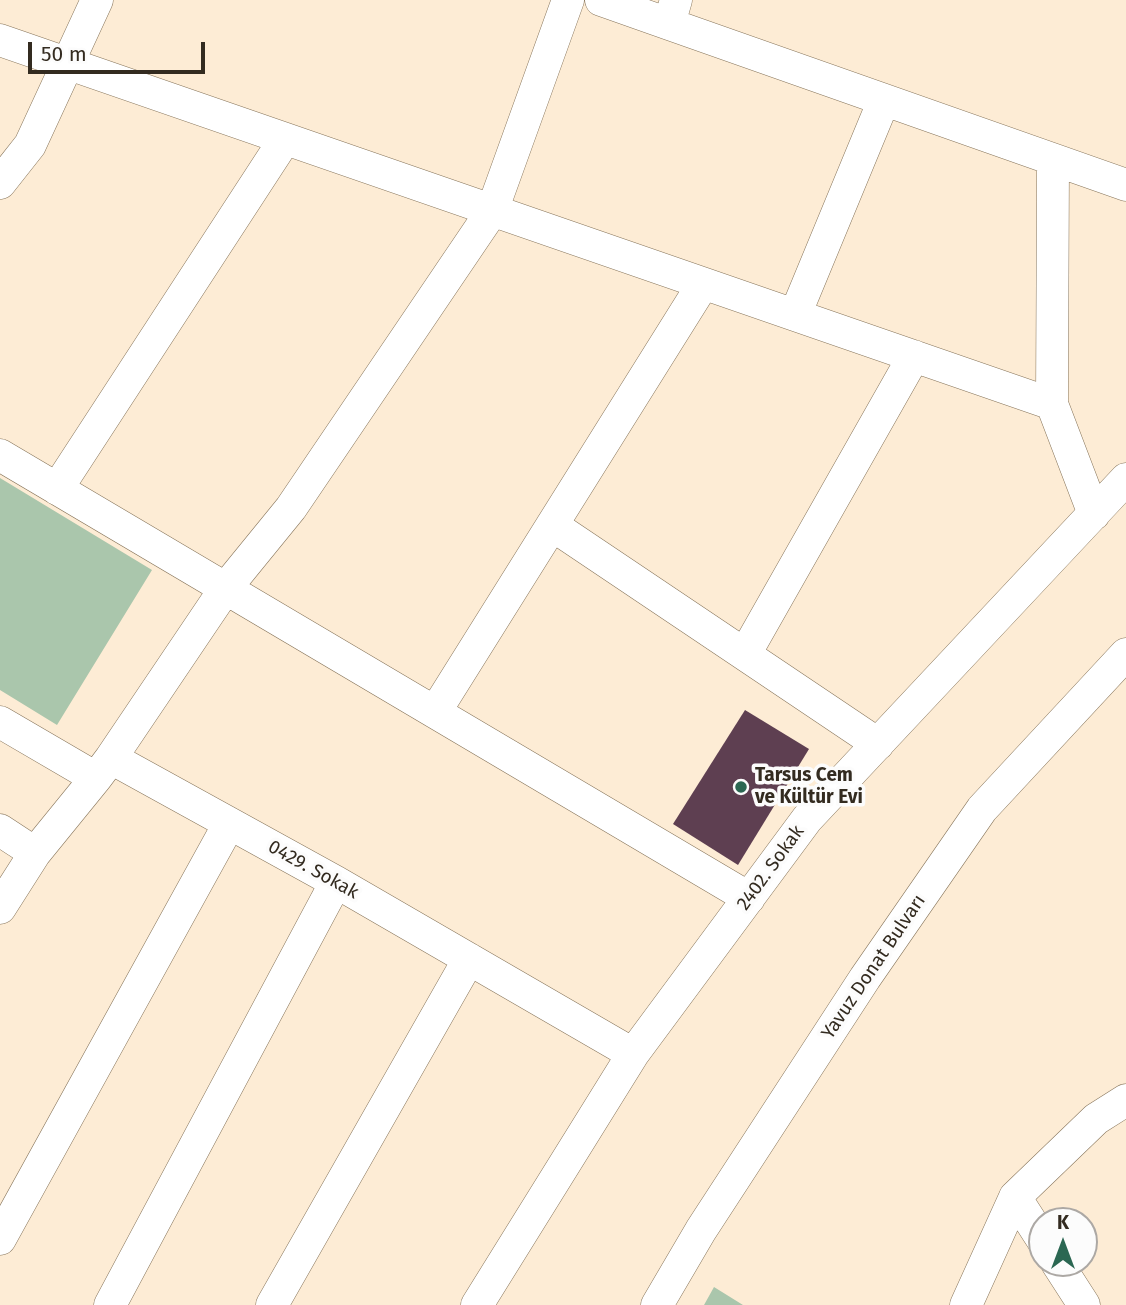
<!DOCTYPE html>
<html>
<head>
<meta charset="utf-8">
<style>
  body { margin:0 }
  #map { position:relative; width:1126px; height:1305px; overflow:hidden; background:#fdecd5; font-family:"Fira Sans",sans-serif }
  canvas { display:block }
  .north { position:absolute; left:1028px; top:1207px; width:70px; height:70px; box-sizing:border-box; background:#fcfcfc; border:2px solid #aca8a4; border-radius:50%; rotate:0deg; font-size:19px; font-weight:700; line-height:28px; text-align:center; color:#332b20 }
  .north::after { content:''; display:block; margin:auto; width:24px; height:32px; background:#2b6752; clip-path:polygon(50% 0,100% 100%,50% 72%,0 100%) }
  .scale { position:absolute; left:28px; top:42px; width:177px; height:32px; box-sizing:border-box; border:4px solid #332b20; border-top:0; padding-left:9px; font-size:21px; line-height:24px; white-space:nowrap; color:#332b20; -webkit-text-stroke:5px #fcfcfc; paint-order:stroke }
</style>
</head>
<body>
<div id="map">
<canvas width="1126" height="1305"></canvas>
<div class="north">K</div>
<div class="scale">50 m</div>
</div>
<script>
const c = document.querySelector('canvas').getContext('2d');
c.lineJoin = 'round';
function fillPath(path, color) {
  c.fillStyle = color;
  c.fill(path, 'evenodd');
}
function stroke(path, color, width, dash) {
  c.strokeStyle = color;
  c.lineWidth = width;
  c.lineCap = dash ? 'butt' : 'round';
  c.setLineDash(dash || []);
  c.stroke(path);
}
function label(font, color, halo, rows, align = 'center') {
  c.font = font + ' "Fira Sans",sans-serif';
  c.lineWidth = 7;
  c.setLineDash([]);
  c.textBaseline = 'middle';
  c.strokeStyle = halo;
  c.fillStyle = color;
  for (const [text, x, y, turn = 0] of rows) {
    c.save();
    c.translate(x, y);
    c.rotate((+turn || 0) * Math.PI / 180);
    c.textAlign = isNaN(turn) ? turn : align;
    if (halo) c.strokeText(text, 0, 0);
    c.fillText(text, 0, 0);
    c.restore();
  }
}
fillPath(new Path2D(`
  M0,478l152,92 -95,155 -57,-35z
  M714,1287l29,18h-39z`), '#aac6ac');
fillPath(new Path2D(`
  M745,710l64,39 -71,116 -65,-41z`), '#5e3f51');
const minor = new Path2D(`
  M601,0l68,24 7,-24
  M669,24l457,161
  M0,40l1052,364
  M1053,160l-1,244 42,110
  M0,183l30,-38 67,-145
  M795,315l89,-215
  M0,455l749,443
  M57,489l228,-350
  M552,525l326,219
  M745,654l169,-298
  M435,712l268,-428
  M0,722l96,56 15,-20 225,124 297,172
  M111,758l114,-169 66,-81 201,-297 76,-211
  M0,830l35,23
  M0,908l35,-55 61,-75
  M1015,1197l27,42
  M0,1239l229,-415
  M1057,1263l27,42
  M110,1305l226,-423
  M272,1305l197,-346
  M477,1305l156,-251 174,-235 319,-340
  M657,1305l44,-75 164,-252 117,-169 144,-155
  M966,1305l49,-108 81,-78 30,-19`);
stroke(minor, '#87755b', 33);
stroke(minor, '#fff', 32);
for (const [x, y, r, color] of [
  [741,787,7,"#2b6752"]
]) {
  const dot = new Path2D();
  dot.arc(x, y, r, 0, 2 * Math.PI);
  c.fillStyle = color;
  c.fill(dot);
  stroke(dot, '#fcfcfc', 2.5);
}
label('bold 19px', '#332b20', '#fcfcfc', [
  ["Tarsus Cem",755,776],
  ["ve Kültür Evi",755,798]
], 'left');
label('19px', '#332b20', '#fcfcfc', [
  ["2402. Sokak",771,868,-54],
  ["0429. Sokak",313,870,29],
  ["Yavuz Donat Bulvarı",874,967,-56]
]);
</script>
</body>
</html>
